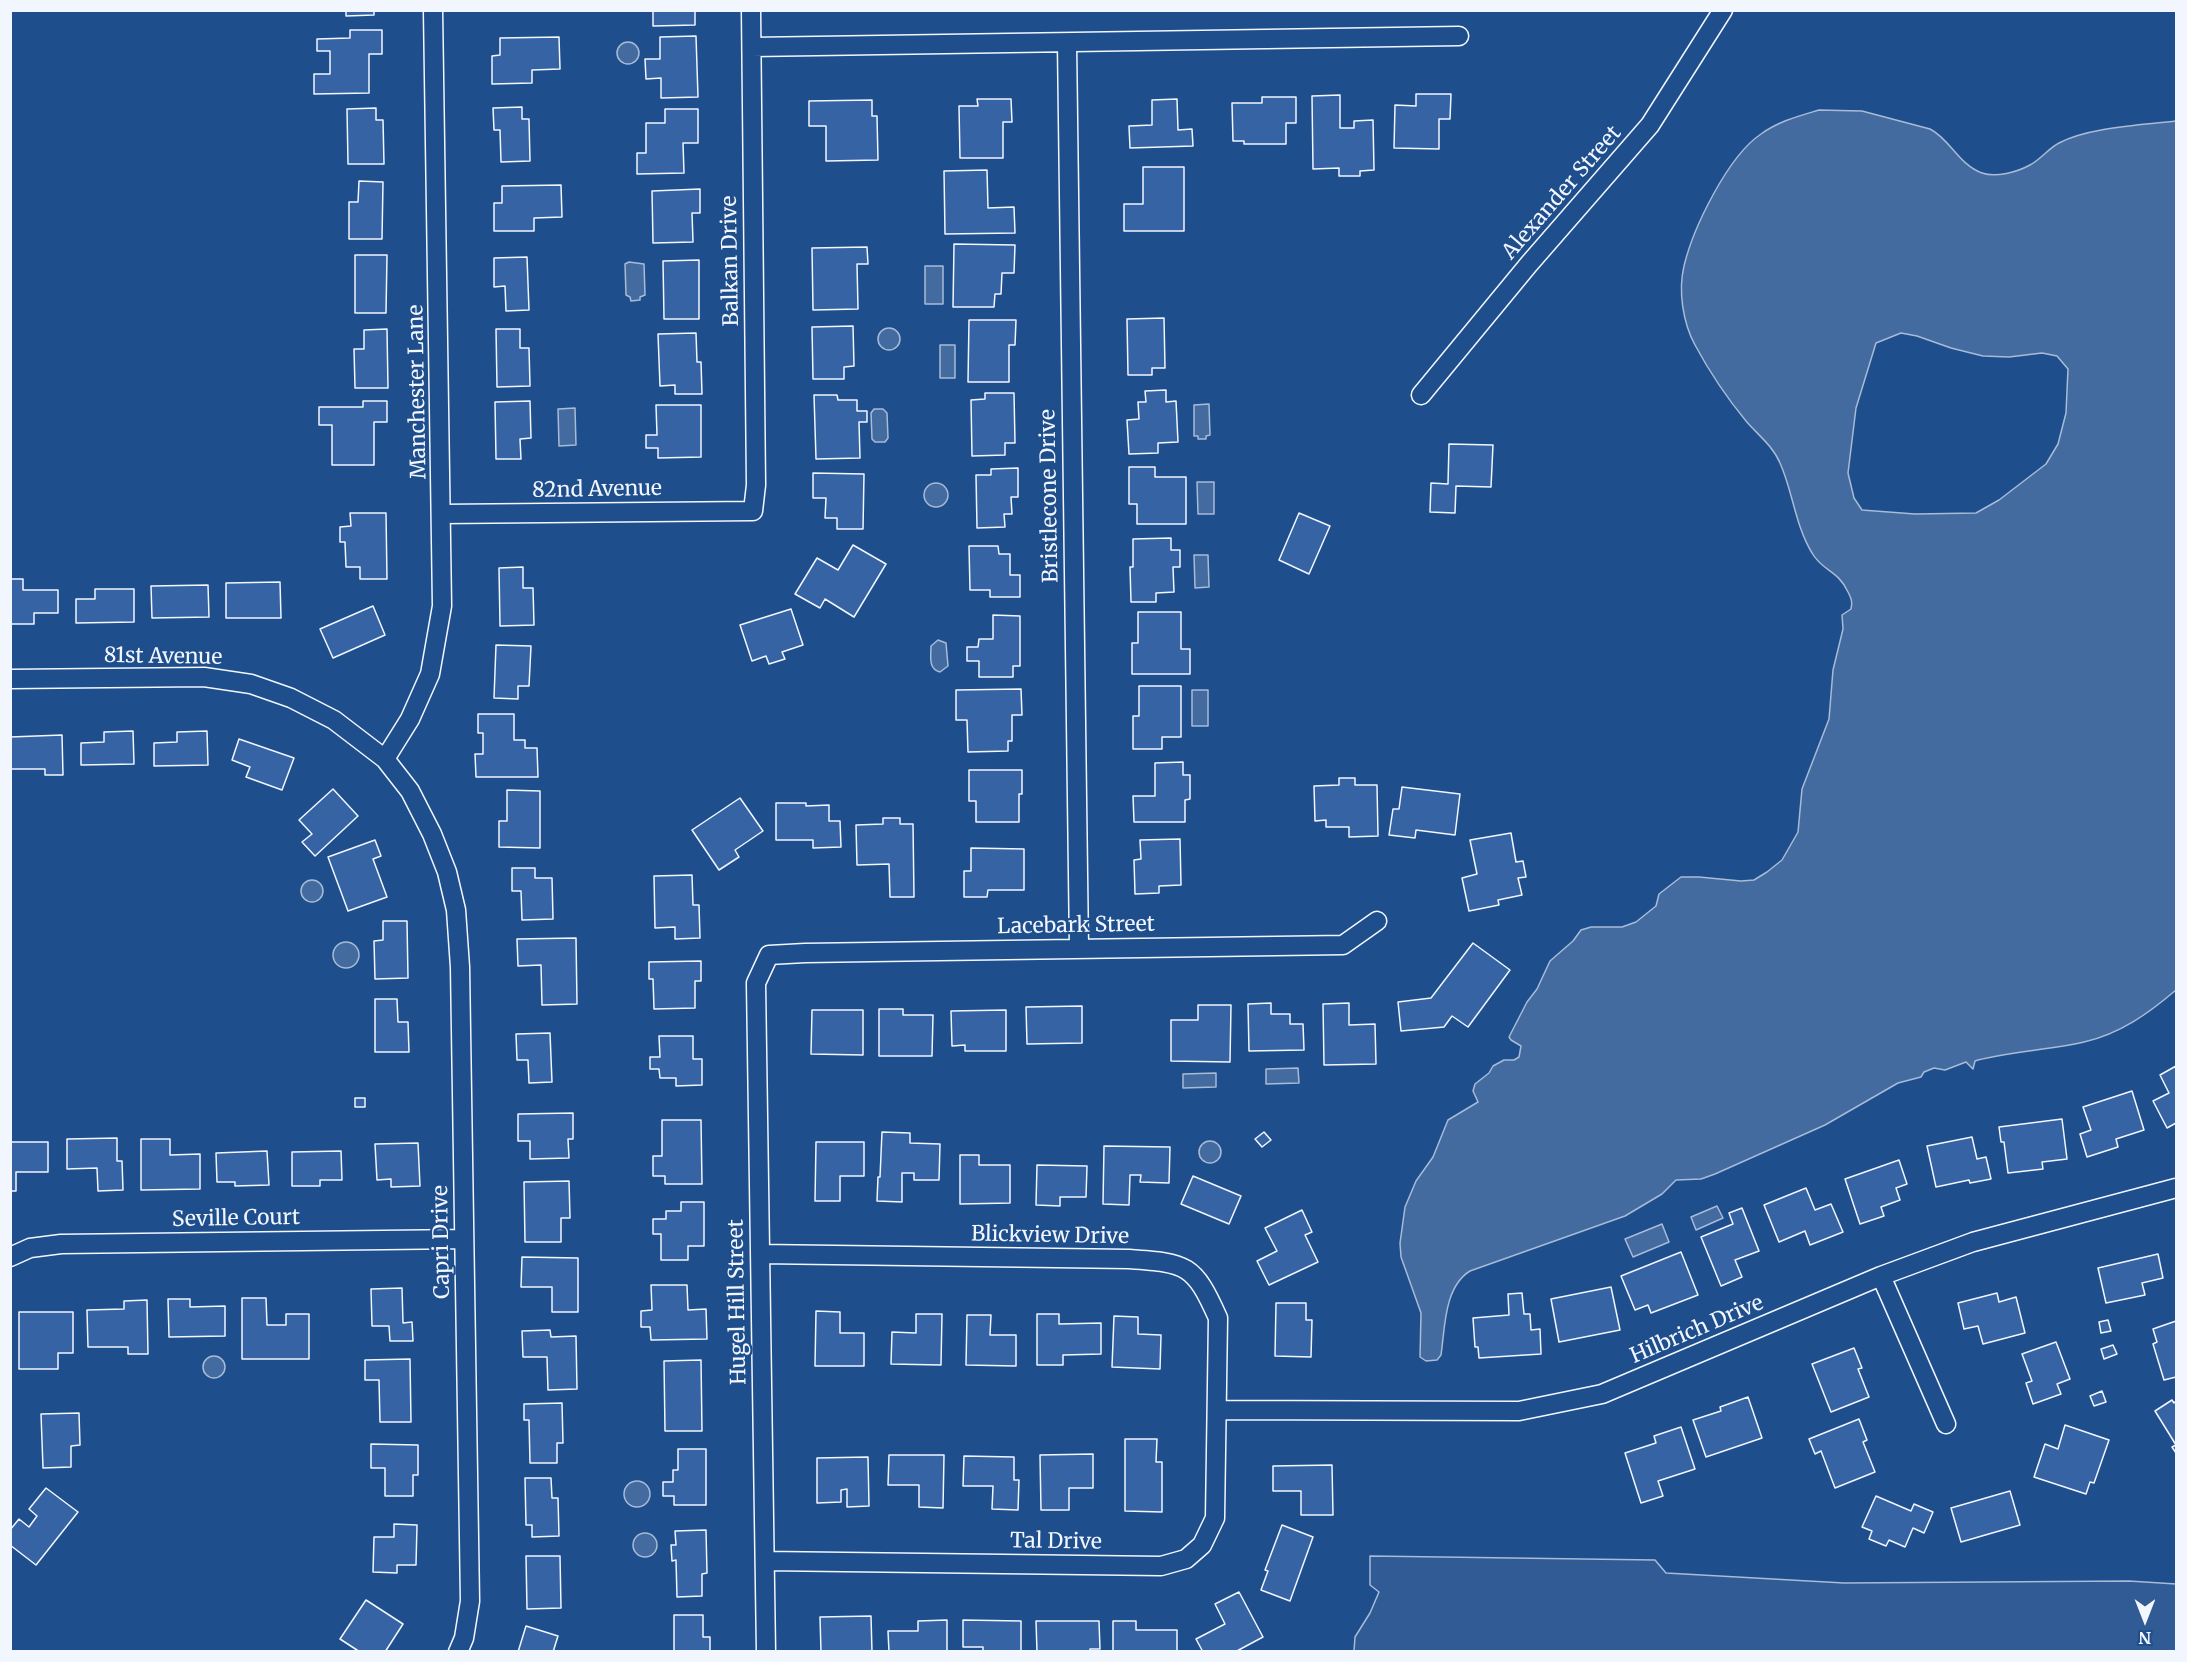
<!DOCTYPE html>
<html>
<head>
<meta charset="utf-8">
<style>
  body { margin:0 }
  #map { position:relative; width:2187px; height:1662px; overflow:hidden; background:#1f4e8c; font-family:Merriweather,serif }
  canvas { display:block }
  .frame { position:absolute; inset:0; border:12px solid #f2f6ff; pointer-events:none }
  .north { position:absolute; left:2115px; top:1590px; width:60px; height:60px; -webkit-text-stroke:4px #1f4e8c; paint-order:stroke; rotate:180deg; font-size:16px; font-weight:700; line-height:24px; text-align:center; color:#f2f6ff }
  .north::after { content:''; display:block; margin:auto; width:21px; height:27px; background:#f2f6ff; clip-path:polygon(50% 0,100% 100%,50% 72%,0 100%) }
</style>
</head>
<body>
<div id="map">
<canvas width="2187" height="1662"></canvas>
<div class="frame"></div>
<div class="north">N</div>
</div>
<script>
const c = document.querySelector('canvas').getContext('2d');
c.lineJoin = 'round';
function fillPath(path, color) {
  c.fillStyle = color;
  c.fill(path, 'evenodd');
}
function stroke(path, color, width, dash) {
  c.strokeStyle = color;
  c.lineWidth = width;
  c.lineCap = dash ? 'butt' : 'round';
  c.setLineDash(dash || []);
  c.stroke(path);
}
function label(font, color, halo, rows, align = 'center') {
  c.font = font + ' Merriweather,serif';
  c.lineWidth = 4.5;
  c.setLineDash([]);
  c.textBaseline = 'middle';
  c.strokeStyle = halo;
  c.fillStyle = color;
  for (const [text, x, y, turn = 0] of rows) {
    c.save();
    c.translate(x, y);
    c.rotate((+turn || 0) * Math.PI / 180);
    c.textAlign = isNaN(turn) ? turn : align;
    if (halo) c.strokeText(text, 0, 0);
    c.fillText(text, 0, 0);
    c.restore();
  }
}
const built = new Path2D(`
  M1370,1556l285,4 11,13 178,10 285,-2 47,3v67h-822l1,-14 15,-24 9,-21 -9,-7z`);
fillPath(built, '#305b95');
stroke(built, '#a8bbd7', 1.5);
const water = new Path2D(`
  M617 53a11 11 0 1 1 22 0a11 11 0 1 1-22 0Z
  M1819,110l43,1 68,18c20,10 29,36 52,44 14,5 35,-1 48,-8 11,-6 19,-17 29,-22 30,-16 84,-18 117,-22v869c-27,23 -56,44 -92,52 -35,8 -71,9 -106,18l-3,1 -2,8 -7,-7 -21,8 -11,-2 -10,4 -3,5 -23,6 -73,42 -110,49 -14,5 -25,1 -14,14 -37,22 -155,55c-26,16 -25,57 -29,84l-4,5 -11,1 -6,-4 1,-44 -20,-56 -1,-14 5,-36 11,-26 17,-24 15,-37 30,-18 -5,-11 2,-7 14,-11 4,-7 11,-6h10l5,-3 2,-11 -10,-6 -2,-3 18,-35 10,-13 13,-28 23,-20 8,-11 10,-3h31l14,-5 20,-16 3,-12 22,-17h18l42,4 13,-1 13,-8 15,-12 16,-28 4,-43 27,-70 4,-49 10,-41 -1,-14 9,-6c2,-7 0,-11 -3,-17 -10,-22 -26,-21 -36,-39 -17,-28 -19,-61 -32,-90 -7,-17 -23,-29 -34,-42 -19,-23 -37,-50 -51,-76 -12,-22 -17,-54 -11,-79 9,-38 44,-110 77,-132 18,-13 38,-18 58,-24zM1901,333l16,3 34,12 32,8 26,1 33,-4 15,3 11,13 -2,44 -8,31 -12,20 -47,36 -23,13 -61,1 -53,-4 -8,-12 -6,-25 8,-65 20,-65z
  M629,262l15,2 1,31 -5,2v3l-9,1 -1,-4 -4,-2 -1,-31z
  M925,266h18v38h-18z
  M878 339a11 11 0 1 1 22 0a11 11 0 1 1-22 0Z
  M940,345h15v33h-15z
  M1209,404l1,31 -4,1v3h-8v-3h-4v-31z
  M575,408l1,37 -17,1 -1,-37z
  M874,409h9l4,4 1,25 -3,4h-10l-3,-3 -1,-26z
  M1197,482h17v32h-16z
  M924 495a12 12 0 1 1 24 0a12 12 0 1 1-24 0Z
  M1194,555h14l1,32 -14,1z
  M938,640l8,3 2,23 -8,6c-12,-3 -9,-15 -9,-26z
  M1192,690h16v36h-16z
  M301 891a11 11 0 1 1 22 0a11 11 0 1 1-22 0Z
  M333 955a13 13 0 1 1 26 0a13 13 0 1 1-26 0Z
  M1298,1068l1,15 -33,1v-15z
  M1216,1073v14l-33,1v-14z
  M1199 1152a11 11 0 1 1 22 0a11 11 0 1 1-22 0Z
  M1717,1206l6,12 -27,12 -5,-13z
  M1662,1224l7,18 -36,15 -8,-18z
  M203 1367a11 11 0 1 1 22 0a11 11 0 1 1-22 0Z
  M624 1494a13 13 0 1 1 26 0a13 13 0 1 1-26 0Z
  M633 1545a12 12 0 1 1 24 0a12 12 0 1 1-24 0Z`);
fillPath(water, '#446ba0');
stroke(water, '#a8bbd7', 1.5);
const building = new Path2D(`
  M346,10h28v5l-28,1z
  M653,10h42v15l-42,1z
  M350,30h32v24h-13v39l-55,1v-20h16v-23h-13v-12l33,-1z
  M696,36l2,61 -37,1v-20l-15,1 -1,-20h15v-22z
  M559,37l1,32 -28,1v13l-40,1v-28l8,-1v-17z
  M1416,94h35l-1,25h-11v30l-45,-1 1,-43 21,1z
  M1340,95v33h14v-7l19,-1 1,50 -14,1v5h-21v-8l-26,1 -1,-73z
  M1262,97h34v26h-10v21h-42v-3h-11l-1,-38h30z
  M977,99h34l1,23h-9v36h-43l-1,-52h19z
  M1177,99l1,31 14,-1 1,17 -63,2 -1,-22 23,-1v-25z
  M872,100v16h5l1,44 -52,1v-35h-17v-25z
  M522,107v12h7l1,42 -29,1 -1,-32h-6l-1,-22z
  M376,108v12h7l1,44h-36l-1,-55z
  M665,109h33v34h-15l1,30 -47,1v-21h9v-30h19z
  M1143,167h41v64h-60v-27h19z
  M987,170l1,38 26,-1 1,26 -70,1 -1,-63z
  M359,181l24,1 -1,57h-33v-37h9z
  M561,185l1,32 -28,1v13h-40v-28h8v-17z
  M700,189v24h-8l1,29 -40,1 -1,-52z
  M954,244l61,1 -1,28h-12l-1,21h-6l-1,13h-41z
  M867,247l1,17h-11l1,45 -45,1 -1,-62z
  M355,255h32l-1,58h-31z
  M527,257l2,53 -23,1 -1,-25 -11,1v-29z
  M699,260v59h-35l-1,-58z
  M1164,318l1,50h-13v7h-24l-1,-56z
  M969,320h47l-1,25h-6v37h-41z
  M853,326l1,40 -10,1v12h-31l-1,-52z
  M387,329l1,59h-33l-1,-39h10v-19z
  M496,329h24v19h9l1,38 -33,1z
  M696,333l1,29h4l1,32h-27v-9l-15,1 -2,-52z
  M1166,390v12l10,-1 2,41 -20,1v10l-29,1 -2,-34 12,-1 -1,-17h8l-1,-11z
  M985,393h29l1,50h-10v12l-33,1 -1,-56 14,-1z
  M814,395h23l1,5h19v11h10v11h-8l1,36 -44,1z
  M363,401h24v21h-13v43h-42v-40h-13v-18h44z
  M530,401l1,37 -11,1 1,20h-25l-1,-57z
  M656,405h45v52l-43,1v-10h-12v-13h11z
  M1449,444l44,1 -2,42 -35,-1 -1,27 -25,-1 1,-29 17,1z
  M1129,467h26v10h31v47h-49v-20h-8z
  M1018,468v29h-7l1,17h-8l1,13 -28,1 -1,-53h15v-6z
  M813,473l51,1 -1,55h-26v-11h-12l1,-20h-13z
  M350,513h36l1,66h-27v-12h-14l-1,-25h-5v-15l11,-1z
  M1299,513l31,13 -21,48 -30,-14z
  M1171,538v12h9v17h-7l1,25 -18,1v9h-25l-1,-35h3v-28z
  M853,545l33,19 -32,53 -29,-18 -5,9 -25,-14 22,-36 21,12z
  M969,546h29l1,8h11v21h10v22h-30v-7h-20z
  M523,567v21h10l1,37 -34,1 -1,-58z
  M10,579h13v11h35v23h-24v11h-24z
  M280,582l1,36h-55v-35z
  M208,585l1,32 -57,1 -1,-32z
  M95,589h39v33l-58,1v-24h19z
  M373,606l12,29 -52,23 -13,-29z
  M791,609l12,36 -21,7 3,7 -16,5 -3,-8 -14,5 -12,-36z
  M1138,612h43v37h9v25h-58v-31h6z
  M993,615l27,1v50h-7v11h-34v-16h-12v-14h11l1,-8h14z
  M496,645l35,1 -2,40h-11v13l-24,-1z
  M1139,686h42v51h-19v12h-29v-33h6z
  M1021,689l1,26h-10v26h-4v10l-40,1 -1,-32h-11v-30z
  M478,714h36v26h11v8h12l1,29h-62l-1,-23h8v-21h-5z
  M133,731l1,33 -53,1v-22l23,-1v-10z
  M207,731l1,34 -54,1v-23l23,-1v-10z
  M62,735l1,40h-18v-6h-35v-32z
  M239,739l55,19 -12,32 -36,-13 4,-10 -18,-7z
  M1183,762v13h7v24l-5,1v22h-51l-1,-26h22v-33z
  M969,770h53v24h-3v28h-43v-21h-7z
  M1339,778h16v7h22l1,51 -29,1v-10h-23v-7l-11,1 -1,-35 25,-1z
  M1402,787l58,7 -5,41 -39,-5 -1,8 -26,-3 4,-26h6z
  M333,789l25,27 -43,40 -13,-14 10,-8 -13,-14z
  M507,790l33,1v57l-41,-1v-26h8z
  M740,798l23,33 -28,19 4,7 -20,13 -27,-40z
  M776,803h30v3l23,-1v16h11l1,26 -28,1v-8h-37z
  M883,818h17v6h13l1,73h-24l-1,-33 -32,1 -1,-40 27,-1z
  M1511,833l5,29 7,-1 3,16 -8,1 4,17 -24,5 1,5 -30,6 -7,-33 15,-4 -7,-34z
  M1180,839l1,46 -22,1v7l-24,1 -1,-34 7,-1 -1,-19z
  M375,840l6,16 -8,3 14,38 -39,14 -20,-54z
  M971,848l53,1v41h-36l-1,7h-23v-26h7z
  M512,868h23v10h17l1,41 -31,1 -1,-29h-9z
  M692,875l1,30h6l1,33 -25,1v-12l-20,1 -1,-52z
  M383,921h24l1,57 -33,1 -1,-38 9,-1z
  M576,938l1,66 -35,1 -1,-40 -23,1 -1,-27z
  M1473,943l37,27 -42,57 -16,-11 -8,11 -43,4 -3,-29 33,-4z
  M701,961v20h-6v27l-41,1 -1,-30h-4v-17z
  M375,999h22l1,23h10l1,30h-34z
  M1271,1003v11h19v10h13l1,26 -55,1 -1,-47z
  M1349,1003v22l26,-1 1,40 -52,1 -1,-61z
  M1198,1005h33l-1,57 -59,-1v-41h27z
  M1082,1006v37l-55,1 -1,-37z
  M879,1009h24v6h30l-1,41h-53z
  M812,1010h51v45l-52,-1z
  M1006,1010v41h-41v-6l-13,1 -1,-35z
  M550,1033l2,49 -23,1 -1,-23h-11l-1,-26z
  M659,1036h34v23h9v26l-26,1v-8h-16l-1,-9h-9v-12h10z
  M2176,1066v57l-9,5 -14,-27 16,-8 -9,-18z
  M2132,1091l12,39 -28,9 2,8 -31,10 -7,-23 11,-4 -8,-23z
  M355,1098h10v9h-10z
  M573,1113v26h-5l1,19 -39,1v-18h-12v-27z
  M2062,1119l5,40 -25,3 1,7 -35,4 -4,-31h-3l-2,-15z
  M662,1120h39l1,64h-37v-8h-12v-20h9z
  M882,1132l28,1v10l30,1 -1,36h-25v-7h-12v29l-25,-1 1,-24h2z
  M1264,1132l7,8 -9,7 -7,-8z
  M1972,1137l5,22 9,-2 5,22 -21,4 -1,-3 -33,7 -9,-41z
  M117,1138v23h5l1,29 -25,1 -1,-23 -30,1v-30z
  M141,1139h29v16l30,-1v35l-59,1z
  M10,1142h38v30h-32v19h-6z
  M816,1142h48v34h-24v25h-25z
  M418,1143l2,43 -29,1v-8l-14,1 -2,-36z
  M1104,1146l66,1 -1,36 -29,-1 1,-7h-11l-1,30 -26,-1z
  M267,1151l2,34 -34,1v-4h-18l-1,-29z
  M341,1151l1,29h-22v6h-28v-34z
  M960,1155h19v10h31v38l-50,1z
  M1899,1160l8,24 -11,4 4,12 -19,7 3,9 -24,8 -15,-45z
  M1037,1165l50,1 -1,31h-26v9l-24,-1z
  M1193,1176l48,20 -12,28 -48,-20z
  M569,1181l1,37h-9v24h-36l-1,-60z
  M1806,1188l9,22 16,-6 12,28 -33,13 -5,-14 -26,11 -15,-37z
  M681,1202h23v44h-16v14h-27v-26h-8v-15h13v-8h15z
  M1742,1208l17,43 -24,9 7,17 -21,9 -20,-49 32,-13 -4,-11z
  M1302,1210l10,22 -7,3 13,27 -49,23 -12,-24 20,-10 -12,-23z
  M1681,1252l17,43 -47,18 -3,-8 -13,5 -14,-34z
  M2158,1254l5,24 -21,5 3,12 -39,8 -8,-35z
  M522,1257l56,1v54h-26v-25h-31z
  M651,1285h36l1,25 18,-1 1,30 -56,1 -1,-13h-9v-16l11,-1z
  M1611,1287l9,43 -61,12 -8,-43z
  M402,1288l1,35 9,-1 1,19h-23l-1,-15h-17l-1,-37z
  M1522,1293l2,21h6l1,16 9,-1 1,25 -62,4 -1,-11h-3l-2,-29 36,-3 -1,-21z
  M1997,1293l2,9 17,-5 9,36 -42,11 -5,-18 -14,3 -6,-26z
  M242,1298h24l1,27h19v-11h23v45h-67z
  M168,1299h22v8l35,-1v30l-56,1z
  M147,1300l1,54h-20v-7h-40l-1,-37 37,-1v-8z
  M1276,1303h30v17h6l-1,37 -36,-1z
  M816,1311l24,1v21h24v33h-49z
  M19,1312h54v41h-15v16h-39z
  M916,1314h26l-1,51 -50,-1 1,-32 24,1z
  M1037,1314h22v10l42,-1v31l-38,1v10h-26z
  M967,1315h24l-1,20h26v31l-50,-1z
  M1114,1316l24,1v17l23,1 -1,34 -48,-2z
  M2108,1320l3,11 -10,2 -2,-11z
  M2176,1321v56l-12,3 -11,-36 4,-2 -4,-13z
  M550,1330l1,7 25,-1 1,53 -29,1 -1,-33h-24l-1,-26z
  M2056,1342l14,37 -13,5 4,10 -28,10 -7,-21 6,-2 -10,-27z
  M2113,1345l4,9 -13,5 -3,-10z
  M1854,1348l8,20 -4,1 11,28 -38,15 -19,-48z
  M410,1359l1,63h-31l-1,-42h-14v-20z
  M701,1360l1,71h-37l-1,-70z
  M2102,1391l4,11 -12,4 -4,-10z
  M1748,1397l14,41 -56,19 -13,-37 28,-9 -1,-4z
  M2172,1400l2,3 2,-2v52l-4,-6 4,-2 -21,-34z
  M562,1403l1,40h-6v20h-27l-1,-43h-5v-16z
  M79,1413l1,32 -9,1v21l-28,1 -2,-54z
  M1859,1419l8,21 -4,2 12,30 -40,16 -14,-37 -6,3 -6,-15z
  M2065,1425l44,15 -15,43 -4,-1 -4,12 -52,-17 11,-33 13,5z
  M1681,1427l14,42 -37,12 5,15 -22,7 -16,-50 31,-10 -2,-7z
  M1125,1439h32l-1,23h6v50l-37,-1z
  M371,1444l47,1v30h-5v21h-28v-28h-14z
  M678,1449h28v56h-32v-9h-11v-14h10v-12h5z
  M1093,1454v34h-24v22h-28l-1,-55z
  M889,1455h55l-1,53 -24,-1v-22h-31z
  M964,1456l50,1v23h5l-1,30 -26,-1 1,-23h-30z
  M868,1457l1,49 -22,1v-18l-6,1v12l-24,1v-45z
  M1332,1465l1,50h-32v-24h-28v-25z
  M525,1478h26l1,20h6l1,38 -27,1v-12h-6z
  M46,1488l32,24 -42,53 -26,-20v-15l9,-11 10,8 8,-11 -8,-7z
  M2010,1491l10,34 -59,17 -10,-34z
  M1876,1496l35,15 3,-7 19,8 -9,21 -11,-5 -8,19 -16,-7 -3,6 -17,-7 3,-8 -10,-4z
  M394,1524l23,1 -1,40h-19v8l-24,-1 1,-35h20z
  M1282,1525l31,12 -23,64 -29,-11 7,-19 -3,-1z
  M706,1530l1,43 -5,1v22l-25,1 -1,-37 -4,1 -1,-16h5l-1,-14z
  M526,1556h34l1,52 -34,1z
  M1239,1592l24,45 -28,15h-32l-7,-13 29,-15 -10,-20z
  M366,1600l37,24 -18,28h-25l-20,-13z
  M674,1615h29v22h7v15h-36z
  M871,1616l1,36h-51l-1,-35z
  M947,1620v32h-58l-1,-21h30v-10z
  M963,1620l58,1v31h-38v-5h-20z
  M1036,1621h63l1,28h-10v3h-53z
  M1113,1621h23v9h41v22h-64z
  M526,1626l32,10 -5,16h-35z`);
fillPath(building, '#3563a3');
stroke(building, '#f2f6ff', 1.5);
const minor = new Path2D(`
  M1067,43l12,906
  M752,47l707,-11
  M1421,395l108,-131 121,-139 73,-115
  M442,514l311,-3 3,-26 -5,-475
  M10,679l194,-2 47,7 40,14 43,22 51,39 25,32 22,43 15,38 9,38 4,57 10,634 -6,37 -6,14
  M385,759l25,-40 20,-45 12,-68 -9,-596
  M760,1254l369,5c58,4 65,5 89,59l-3,200 -13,27 -16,14 -25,7 -396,-5
  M10,1257l20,-9 31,-4 403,-5
  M1881,1276l65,148
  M1218,1410l301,1 83,-17 279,-118 92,-34 203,-54
  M766,1652l-10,-669 13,-28 36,-2 538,-8 34,-24`);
stroke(minor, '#f2f6ff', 21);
stroke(minor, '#1f4e8c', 18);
label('21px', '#f2f6ff', '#1f4e8c', [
  ["Alexander Street",1562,193,-49],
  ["Balkan Drive",731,261,-91],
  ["Manchester Lane",418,392,-91],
  ["82nd Avenue",597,490,-1],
  ["Bristlecone Drive",1050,496,-91],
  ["81st Avenue",163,657,1],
  ["Lacebark Street",1076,926,-1],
  ["Seville Court",236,1219,-1],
  ["Blickview Drive",1050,1236,1],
  ["Capri Drive",442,1242,-91],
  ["Hugel Hill Street",738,1302,-91],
  ["Hilbrich Drive",1697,1330,-23],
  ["Tal Drive",1056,1542,1]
]);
</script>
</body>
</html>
